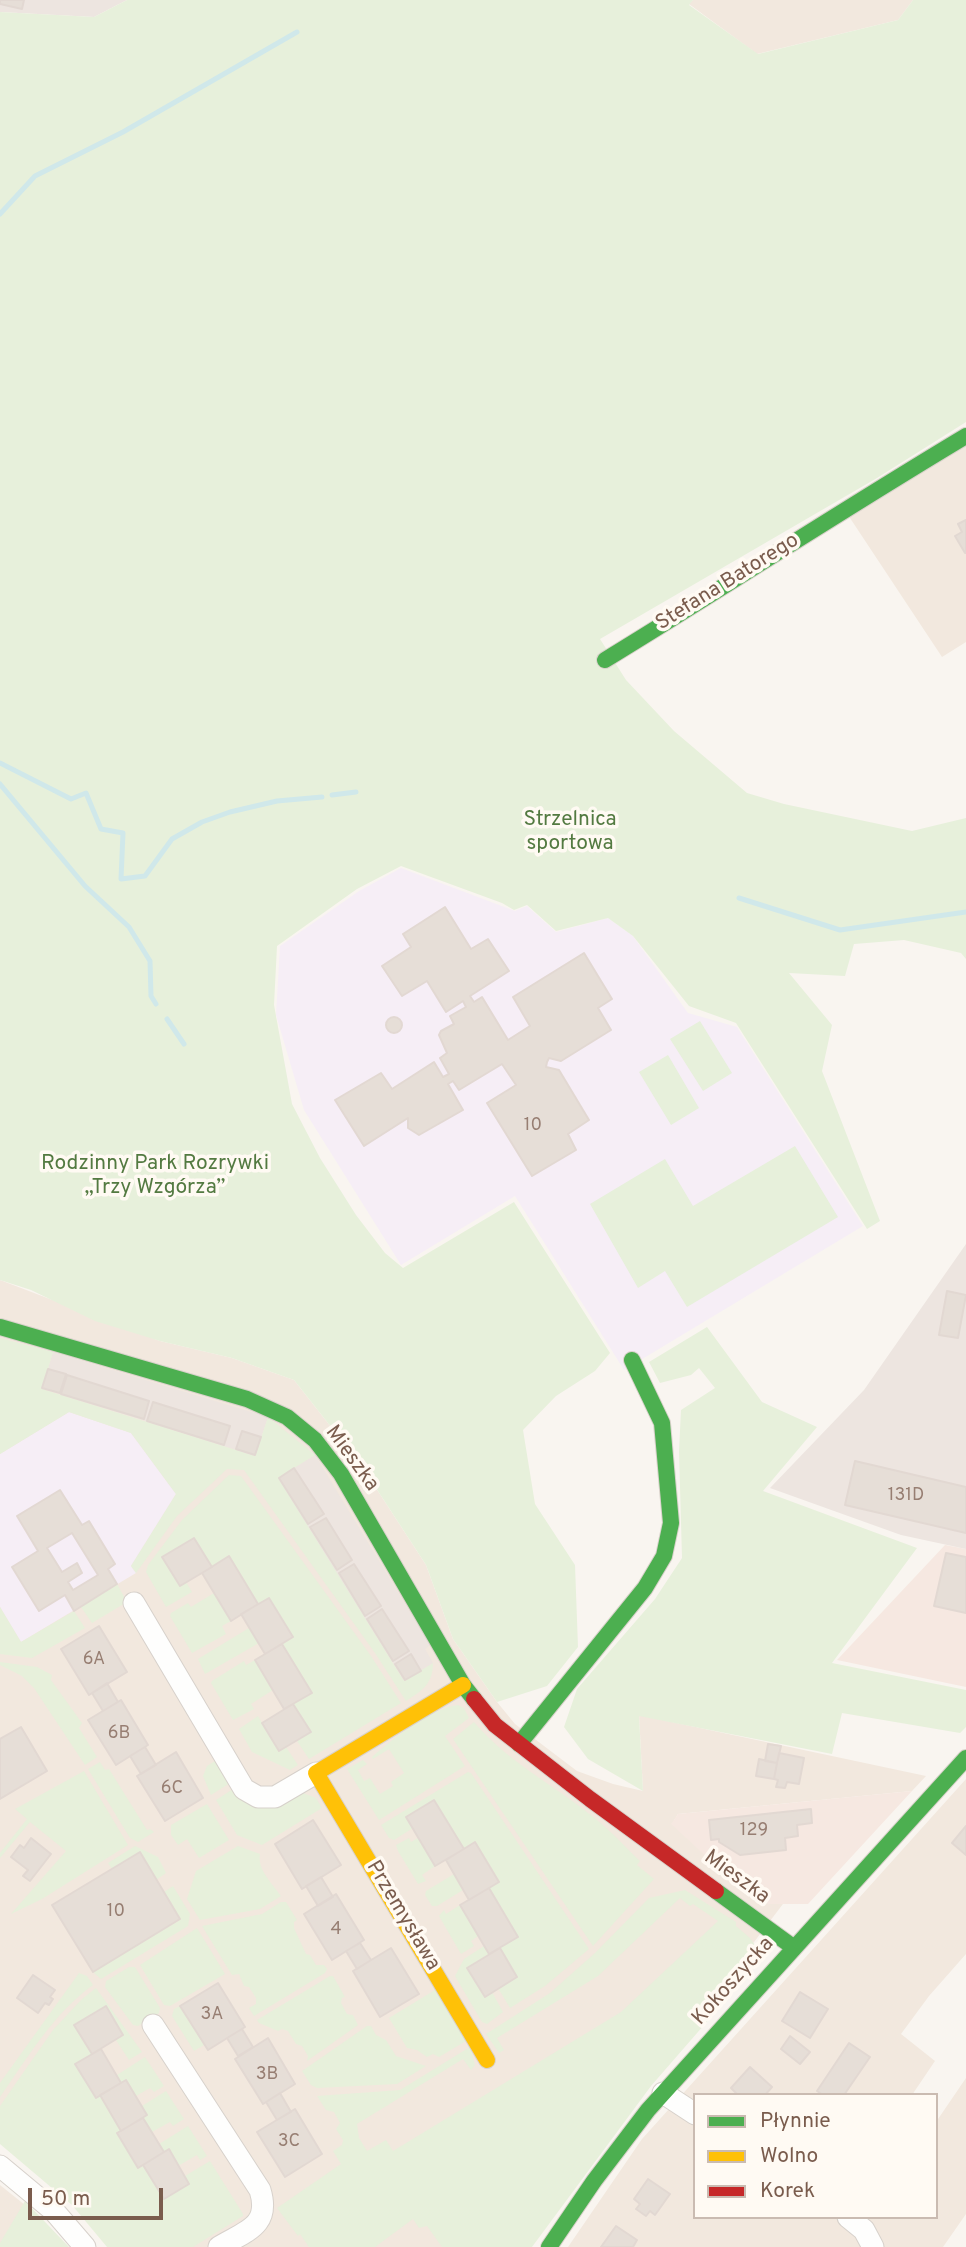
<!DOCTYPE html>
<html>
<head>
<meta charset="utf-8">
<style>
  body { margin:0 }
  #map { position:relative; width:966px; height:2247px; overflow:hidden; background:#f9f5f0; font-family:Overpass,sans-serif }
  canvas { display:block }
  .legend { position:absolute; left:693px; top:2093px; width:245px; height:126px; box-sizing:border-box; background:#fffaf3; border:2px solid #cabbb1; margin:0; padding:9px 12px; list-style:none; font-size:21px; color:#7a5c4d }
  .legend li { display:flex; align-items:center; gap:14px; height:35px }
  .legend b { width:35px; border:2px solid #cabbb1 }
  .scale { position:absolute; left:28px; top:2188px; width:135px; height:32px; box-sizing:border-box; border:4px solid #7a5c4d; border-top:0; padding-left:9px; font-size:21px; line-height:24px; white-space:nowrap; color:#7a5c4d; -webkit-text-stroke:5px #fffaf3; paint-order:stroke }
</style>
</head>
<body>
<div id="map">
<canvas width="966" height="2247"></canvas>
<ul class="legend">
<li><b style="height:9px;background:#4caf50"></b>Płynnie</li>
<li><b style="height:9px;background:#ffc107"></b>Wolno</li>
<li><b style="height:9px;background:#c62828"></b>Korek</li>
</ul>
<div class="scale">50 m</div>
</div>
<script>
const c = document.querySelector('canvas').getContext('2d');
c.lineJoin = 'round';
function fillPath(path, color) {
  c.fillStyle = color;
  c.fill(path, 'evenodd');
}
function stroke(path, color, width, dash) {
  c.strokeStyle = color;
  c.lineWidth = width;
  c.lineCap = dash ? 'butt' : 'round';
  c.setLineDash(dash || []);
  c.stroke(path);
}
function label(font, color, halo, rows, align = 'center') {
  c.font = font + ' Overpass,sans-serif';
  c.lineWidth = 7;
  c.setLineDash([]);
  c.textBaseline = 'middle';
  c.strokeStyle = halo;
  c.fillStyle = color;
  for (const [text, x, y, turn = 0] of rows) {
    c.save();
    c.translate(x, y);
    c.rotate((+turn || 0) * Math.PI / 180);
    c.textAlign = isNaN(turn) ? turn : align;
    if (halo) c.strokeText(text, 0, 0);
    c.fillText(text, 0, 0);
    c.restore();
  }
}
fillPath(new Path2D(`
  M693,0h220l-15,20 -141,34 -68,-50z
  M966,446v196l-24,15 -94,-142z
  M0,1280l160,61 72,17 62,22 67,85 65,100 27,74 44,63 18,22 62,47 36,13 30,7 -4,-76 287,61 -14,15 -234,23 -6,10 114,76 -35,46 -306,301h-336l-33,-47 -76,-58z
  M966,1779v175l-37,42 -28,38 34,27 -23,34h-217v122h241v-95l30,-44v136l-23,33h-375l74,-108z
  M0,2185l25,20 -25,42z`), '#f2e8de');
fillPath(new Path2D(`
  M945,1545l21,4v138l-129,-27z
  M912,1791l-104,113h-40l-41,-28 -56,-52 7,-10z`), '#f6e8e1');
fillPath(new Path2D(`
  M0,0h127l-33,17 -94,-5z
  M966,1244v305l-65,-14 -131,-47 94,-98z
  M53,1352l215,65 -13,39 -213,-68z
  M315,1455l115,190 -5,4 8,14 -29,18 -127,-203z`), '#ede5e0');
fillPath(new Path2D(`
  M401,868l114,43 12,-5 29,26 52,-14 25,18 55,77 49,14 126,199 -239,144 -109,-174 -114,69 -97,-155 -28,-95 4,-69 79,-55z
  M69,1412l62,21 45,61 -45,72 5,7 -115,69 -21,-35v-153z`), '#f6eef6');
fillPath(new Path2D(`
  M127,0h566l-4,5 69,49 140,-34 15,-20h53v422l-89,56 -277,161 26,41 48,51 73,62 37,11 128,27 54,-13v141l-5,-6 -57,-13 -50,4 -9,32 -56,-3 43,52 -10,46 58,150 -13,8 -131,-206 -47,-17 -56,-70 -25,-18 -52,13 -29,-26 -13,5 -12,-7 -101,-37 -44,23 -80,57 -3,59 18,99 28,54 36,57 29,38 18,15 111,-66 96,151 -15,18 -39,25 -33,34 12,74 40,61 3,82 -31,39 -50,16 -44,-63 -27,-74 -65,-100 -67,-85 -62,-22 -72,-17 -65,-20 -64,-31 -31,-10v-1268l94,5z
  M700,1021l32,52 -29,18 -33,-52z
  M668,1055l31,53 -28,17 -32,-53z
  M795,1146l43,71 -151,90 -22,-36 -27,17 -48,-84 75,-45 28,47z
  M707,1327l55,75 55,25 -54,64 154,57 -85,115 134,27v37l-6,6 -118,-20 -10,41 -193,-38 4,75 -55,-32 -24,-32 13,-38 78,-90 27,-41 -3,-107 2,-41 34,-22 -16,-20 -8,7 -31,8 -11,-21z
  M0,1338l53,14 -11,37 213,67 13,-39 47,38 -37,23 126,203 29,-18c0,21 -11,28 -27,38l-31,-48 -131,-183 -17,-1 -50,47 -41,57 -5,-7 45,-72 -45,-61 -62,-21 -69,42z
  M229,1475l12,1 130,180 30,47 -92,56 -12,-18 13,-9 -17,-28 19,-12 -30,-48 11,-7 -24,-39 -11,6 -30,-47 -16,10 -18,-29 -31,19 17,29 6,-4 6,10 -26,15 -20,-35 2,-7 34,-45z
  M117,1584l10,18 -35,21 -11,-16z
  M214,1593l17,28 -9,5 4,8 -34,19 -22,-37 1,-3 17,-10 3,4z
  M0,1607l21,35 53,-31 11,17 -53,30 -32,-4z
  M249,1628l10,15 -54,31 -7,-15z
  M255,1660l18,30 -22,14 3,5 -21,11 -22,-37 1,-2 32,-20 2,4z
  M0,1662l37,5 15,8 -1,5 31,43 -3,5 18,29 -12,8 -51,-77 -12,-12 -22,-11z
  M458,1705l6,3 5,10 -24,18 20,30 -86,54 -32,-51 16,-9 4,4 -9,6 6,11 6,-3 10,16 13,-8 -2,-4 13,-9 -15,-24 -16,10 -1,-2c22,-19 57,-48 86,-52z
  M258,1716l21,35 7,-4 12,18 -8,5 -38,-18 -13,-23z
  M474,1722c37,44 89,67 131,105 12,10 23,23 35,34l-3,4 17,14 -61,67 -140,-207z
  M215,1761l15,22 -19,12 -8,-19 4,-10z
  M100,1762l5,8 4,-1 38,61 3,-1 4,3 -16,10 -8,-4 -42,-69z
  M84,1771l44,74 -86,54 -31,15 55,-63 -36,-29 -30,36v-5l27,-34 -12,-10z
  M468,1772l3,1 118,176 -44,37 -35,22 -12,-20 2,-40 18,-11 -29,-49 10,-7 -23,-38 -12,6 -58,-32 7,11 -19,12 -5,-2 -8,-13z
  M233,1789l70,4 13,5 6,10 -60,37 -25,-10 -21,-35z
  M207,1804l22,36 -30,18 -12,-19 -9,6 -7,-10v-10z
  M409,1838l2,4 7,-4 17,28 -13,9 4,6 -8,3 -20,-33 -2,-6z
  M135,1846l23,11 8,16 -10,7 -44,-11 -4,-6z
  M238,1846l22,8c-3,16 13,30 21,42l-21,13 -60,11 -13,-21 9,-28z
  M454,1874l9,16 -26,16h-5l-7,-11 1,-4z
  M173,1886l17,28 -2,12 -87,53 -8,-7 87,-52 -16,-28z
  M685,1890l51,32v4l14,12 5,7 2,13 -14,18 1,3 -93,107 -119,161h-90l-15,-21 -8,2 -6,-9 -38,28h-66l-9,-13 -2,2 -21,-28 64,-44 -8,-13 9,-6 1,-5 -7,-11 4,-6 -6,-11 -8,-2 -9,-14 83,-6 70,-43 5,18 -4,5 -8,-11 -106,65 2,14 8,13 19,-11 7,11 228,-139 97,-91 -25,-17 -3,2 -10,-8 -82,78 -101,62 7,12 -5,3 -13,-19 64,-41 45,-40 54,-55z
  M281,1902h5l11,18 -3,2v6l12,26 4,1 6,10h8l3,4 -2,4 -71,43 -5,-8 7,-4v-6l-7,-11 -5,-1 -5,-12 -7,1 -30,-49 60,-12z
  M460,1905l18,31 -7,5 3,5 -13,8 -22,-38 5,-6 2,4z
  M197,1928l28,46 -55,32 -6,-1 -24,-40z
  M484,1946l5,8 -21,14 16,28 8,-4 11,20 -16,12 -5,-2 -27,-46 9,-17z
  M129,1967h6l25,41 -1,5 -21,13 -5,-1 -28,-38 1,-6z
  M79,1973l8,3 6,9c-40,29 -65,72 -93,112v-14z
  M330,1976h3l12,21 -3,1 -1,5 6,11 6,1 5,10 -51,36 1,-5 -6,-10 -6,-2 -8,-13 -6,-2 -4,2 -19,-8 -2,-3z
  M96,1988l46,64 -13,8 -13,-20 7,-5 -17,-29 -32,19 18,29 -16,10 19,34 5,-3 21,36 -4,3 21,33 5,-2 21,34 25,-15 -4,-8 25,-15 33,53v2l-50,31h-86l-35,-42 -72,-61v-38l53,-76 29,-31z
  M435,1990l31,51 -27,16 -6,-3 -6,3 -10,-7 -10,-2 -18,-30z
  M180,2006l24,39 -10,6 -22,-35 2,-7z
  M367,2026h4l5,9 10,5 10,16 30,10 -29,18 -80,4 -6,-3 -9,-14z
  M145,2057l19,29 -10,6 -4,-4 -14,8 -10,-16 -5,3 -4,-8z
  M166,2091l18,28 -11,7 -3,-4 -18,10 -9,-14 4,-3 -5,-9z
  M188,2126l19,30 -7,4 -3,-5 -19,11 -10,-16 -4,2 -5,-8z
  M25,2201l44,46h-69v-4z`), '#e7f0db');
stroke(new Path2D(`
  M0,214l35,-38 88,-44 174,-100
  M0,763l71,36 15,-6 15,36 22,4 -2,46 24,-3 27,-37 30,-17 28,-10 47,-11 45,-4
  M0,784l85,102 44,41 21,34 1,35 5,8
  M332,795l24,-3
  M739,898l101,32 126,-18
  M167,1019l17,25`), '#d0e8ea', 5);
const building = new Path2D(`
  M0,0h24l-2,9 -22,-5z
  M966,520v33h-1l-10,-17 7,-4 -4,-8z
  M445,907l26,42 17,-10 21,32 -39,25 4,6 8,-5 26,43 22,-14 -17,-29 71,-44 28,46 -14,9 13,22 -50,31 -12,-3 -2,4 -1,5 13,3 30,50 -21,14 8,16 -44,26 -45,-73 29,-18 -14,-21 -43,26 -6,-9 -5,3 15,26 -44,25 -11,-7v-10l-44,28 -29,-46 46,-27 11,16 42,-27 9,15 6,-3 -9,-16 7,-5 -8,-18 2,-4 13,-7 -4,-8 16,-9 -3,-6 -17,11 -19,-31 -25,15 -20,-30 29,-19 -8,-13z
  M386 1025a8 8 0 1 1 16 0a8 8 0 1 1-16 0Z
  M947,1291l19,4 -8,43 -19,-3z
  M48,1369l18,5 -6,19 -18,-5z
  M67,1375l82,26 -5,18 -83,-25z
  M153,1402l77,24 -6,19 -77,-24z
  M242,1431l19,6 -6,18 -19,-6z
  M855,1461l111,26v46l-121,-28z
  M294,1468l30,46 -16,10 -29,-46z
  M60,1490l22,35 7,-4 26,43 -7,5 9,15 -43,27 -9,-16 -26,16 -27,-44 26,-16 -21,-35zM72,1533l26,42 -25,15 -5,-8 14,-9 -5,-10 -15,9 -15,-24z
  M326,1518l26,42 -15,10 -27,-43z
  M194,1538l18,29 -32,19 -18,-29z
  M946,1553l20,4v56l-32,-7z
  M229,1556l29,48 -27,17 -29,-48z
  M354,1564l27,42 -16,10 -26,-43z
  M269,1598l24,39 -28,17 -24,-40z
  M382,1609l27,42 -16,10 -26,-42z
  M99,1626l28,46 -38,23 -28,-46z
  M282,1644l30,49 -28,16 -29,-49z
  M411,1654l10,17 -16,9 -10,-16z
  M107,1683l11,19 -15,9 -11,-18z
  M121,1700l27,45 -32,20 -28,-45z
  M293,1704l18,28 -32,19 -17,-28z
  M21,1727l26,44 -47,28v-60z
  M768,1744l13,2 -4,17 -12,-2z
  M145,1747l11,18 -15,9 -11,-18z
  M176,1752l27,46 -38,23 -28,-45z
  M779,1753l25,5 -5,26 -12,-2 -2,6 -9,-1 2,-7 -4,-1z
  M759,1759l18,4 -3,16 -18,-3z
  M434,1800l30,49 -29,17 -29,-49z
  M811,1809l1,14 -15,2 1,11 -13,2 1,12 -46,5 -21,-13v-3l-8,1 -2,-20z
  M313,1820l28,45 -39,24 -27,-45z
  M966,1826v29l-14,-12z
  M31,1838l20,16 -21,27 -7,-5 5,-6 -17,-13 9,-12 4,3z
  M475,1842l24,40 -30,18 -23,-40z
  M140,1852l40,67 -87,53 -41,-67z
  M321,1877l12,20 -15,9 -12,-20z
  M489,1888l29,49 -29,17 -29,-49z
  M336,1894l28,46 -32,20 -28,-46z
  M360,1943l11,17 -14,9 -11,-18z
  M391,1948l28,46 -39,23 -27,-46z
  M500,1948l17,29 -32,20 -18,-29z
  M33,1975l22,15 -5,7 3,2 -4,6 -4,-2 -7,10 -21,-15z
  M218,1983l27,44 -37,23 -28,-44z
  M800,1992l28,17 -18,29 -28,-17z
  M106,2006l17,29 -31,19 -18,-29z
  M242,2029l11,18 -15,9 -11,-18z
  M790,2036l20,16 -10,12 -19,-15z
  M268,2038l27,46 -32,20 -28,-45z
  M849,2043l21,14 -26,38h-21l-6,-4z
  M101,2049l20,34 -25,15 -21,-34z
  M750,2067l22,20 -7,8h-27l-7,-7z
  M126,2080l21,35 -26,16 -21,-36z
  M280,2093l11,19 -14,8 -11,-18z
  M295,2109l27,45 -37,23 -28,-45z
  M143,2118l21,34 -26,16 -21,-35z
  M169,2149l20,35 -25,15 -21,-34z
  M648,2179l22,15 -15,21 -5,-4 -4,5 -10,-7 4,-5 -6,-5z
  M616,2226l21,14 -4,7h-32z`);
fillPath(building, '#e6ded7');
stroke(building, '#e2d8d2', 2);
const street = new Path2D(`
  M134,1603l110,186 14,8h17l41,-24
  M153,2025l107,165c11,36 -14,41 -41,57
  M663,2093l32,21
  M0,2166l54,45 31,36
  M848,2217l16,13 9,17`);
const fast = new Path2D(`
  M605,660c121,-74 239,-151 361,-224
  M0,1327l247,72 40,18 28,23 26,34 122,211 11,14
  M519,1744l126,-156 19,-32 7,-33 -9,-100 -30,-63
  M716,1891l77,56
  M549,2247l45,-66 54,-71 318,-352`);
const slow = new Path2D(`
  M463,1685l-147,88 171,287`);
const jam = new Path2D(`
  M474,1699l21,26 95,74 126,92`);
stroke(street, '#d7d1cb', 23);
stroke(fast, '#d9d2cb', 18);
stroke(slow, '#d9d2cb', 18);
stroke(jam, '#d9d2cb', 18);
stroke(street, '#fefefd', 21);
stroke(fast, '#4caf50', 16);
stroke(slow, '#ffc107', 16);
stroke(jam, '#c62828', 16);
label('18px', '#977e72', null, [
  ["10",533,1126],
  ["131D",906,1496],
  ["6A",94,1660],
  ["6B",119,1734],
  ["6C",172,1789],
  ["129",754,1831],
  ["10",116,1912],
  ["4",336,1930],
  ["3A",212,2015],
  ["3B",267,2075],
  ["3C",289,2142]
]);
label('21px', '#7a5c4d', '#fffaf3', [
  ["Stefana Batorego",728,583,-32],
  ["Mieszka",351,1459,54],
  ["Mieszka",736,1878,36],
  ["Przemysława",402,1916,59],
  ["Kokoszycka",734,1982,-48]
]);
label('21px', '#537a41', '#fffaf3', [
  ["Strzelnica",570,821],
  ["sportowa",570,845],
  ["Rodzinny Park Rozrywki",155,1165],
  ["„Trzy Wzgórza”",155,1189]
]);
</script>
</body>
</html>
